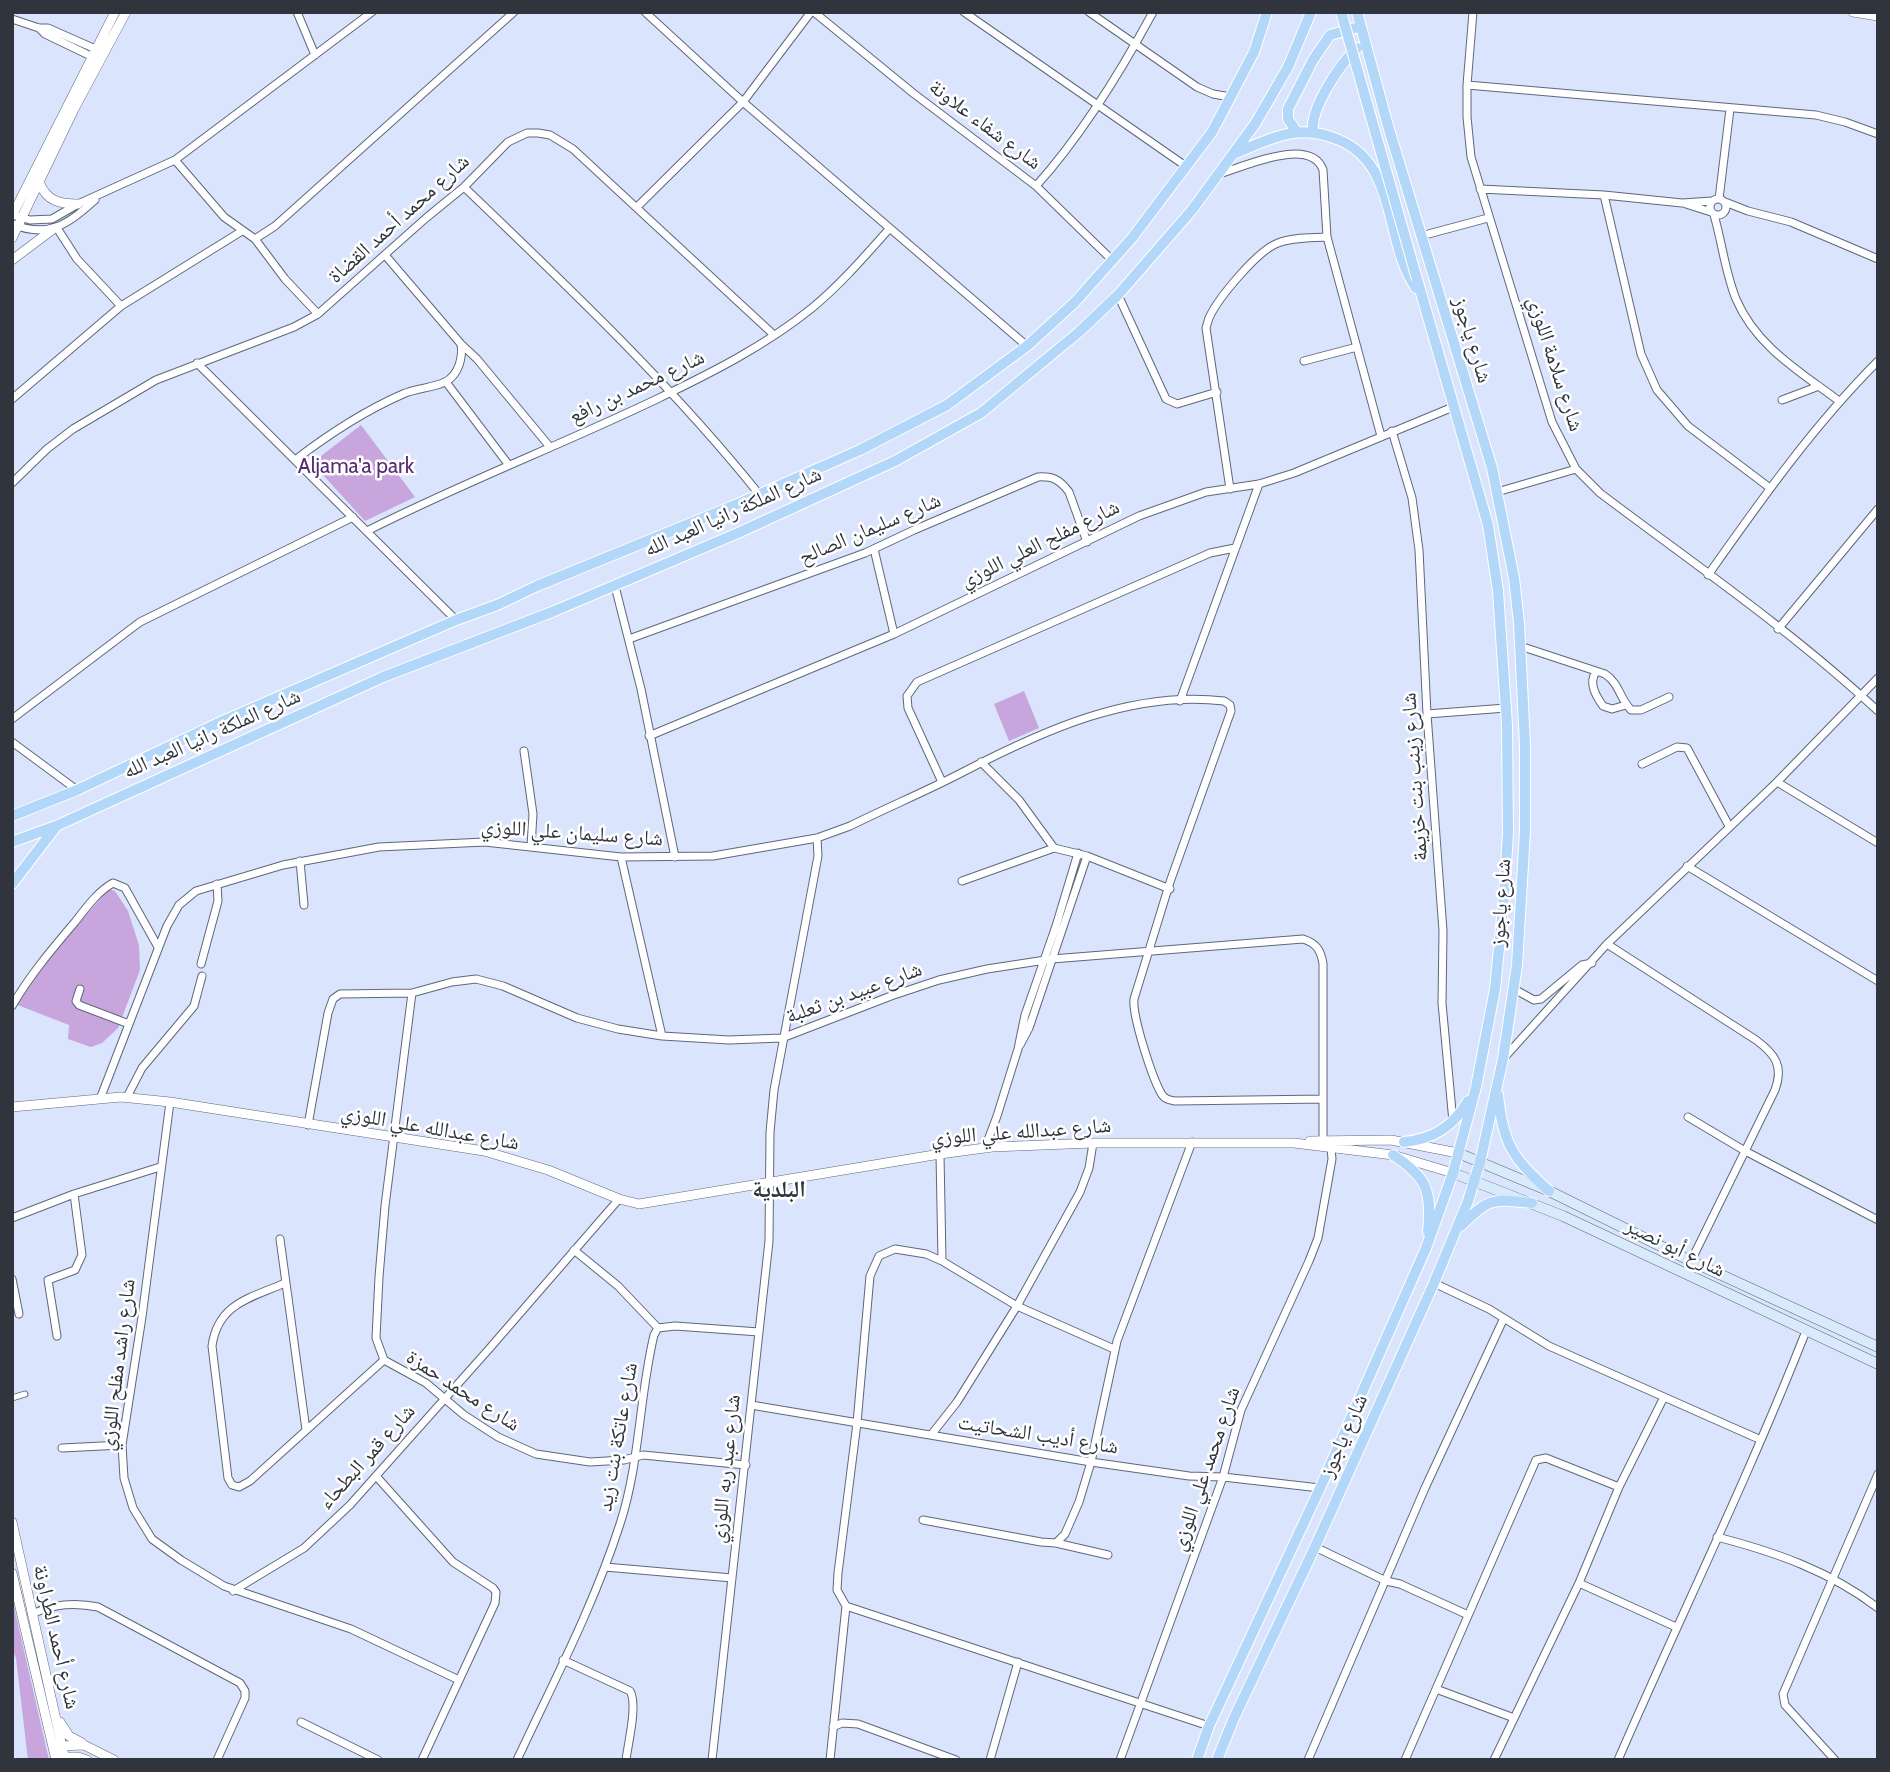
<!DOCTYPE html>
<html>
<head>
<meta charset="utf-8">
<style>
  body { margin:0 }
  #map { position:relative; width:1890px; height:1772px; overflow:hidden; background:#dae4fc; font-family:Cabin,sans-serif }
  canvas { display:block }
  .frame { position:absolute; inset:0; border:14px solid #30343d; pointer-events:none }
</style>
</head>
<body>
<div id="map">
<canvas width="1890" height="1772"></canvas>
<div class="frame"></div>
</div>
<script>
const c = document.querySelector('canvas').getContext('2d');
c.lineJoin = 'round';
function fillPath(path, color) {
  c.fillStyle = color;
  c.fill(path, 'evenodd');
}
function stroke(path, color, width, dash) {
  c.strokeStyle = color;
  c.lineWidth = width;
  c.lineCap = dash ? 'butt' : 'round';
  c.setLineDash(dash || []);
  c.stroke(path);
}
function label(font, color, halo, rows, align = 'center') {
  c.font = font + ' Cabin,"Noto Naskh Arabic",sans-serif';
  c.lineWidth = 5;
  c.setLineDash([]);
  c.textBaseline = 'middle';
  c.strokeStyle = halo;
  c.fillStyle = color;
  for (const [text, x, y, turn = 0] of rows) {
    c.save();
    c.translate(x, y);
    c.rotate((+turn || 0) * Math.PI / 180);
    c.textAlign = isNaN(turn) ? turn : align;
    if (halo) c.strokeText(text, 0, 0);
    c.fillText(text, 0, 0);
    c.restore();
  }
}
fillPath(new Path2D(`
  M361,425l54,72 -50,24 -53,-58z
  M1024,691l15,37 -30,13 -15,-37z
  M109,889l6,2 13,20 11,34 1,25 -22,58 -16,15 -11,4 -23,-8 1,-14 -54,-21 33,-46z
  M12,1598l37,162h-21l-12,-102 -4,-9z`), '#c8a5dd');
const pedestrian = new Path2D(`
  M12,1398l13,-4`);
const minor = new Path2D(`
  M297,12l18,43
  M645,12l98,90 284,244
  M814,12l99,81 123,93c46,-51 84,-113 117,-174
  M964,12l223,155
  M1089,12l108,75 16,7 18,3
  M1473,12l-6,73v32l4,40 81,265 24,47 24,24c94,71 192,138 278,218
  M12,19l27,9h9l52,23
  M39,28l6,6 52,25
  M1467,85l349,30 29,7 33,12
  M175,160l49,57 31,22 20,-13 239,-214
  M1222,173c23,-7 89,-37 101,-3l4,67 54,199
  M1036,186l77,75
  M464,187c102,98 206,196 295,307
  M1480,189l124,6 78,8 30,-2
  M1604,195l37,159 16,36 31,36 82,62
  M1710 207a8 8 0 1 1 16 0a8 8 0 1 1-16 0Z
  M1719,199l11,-90
  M1725,202l23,9 43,11 87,37
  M1686,204l25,8
  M637,207l106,-105 68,-90
  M1714,215c8,27 11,57 22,84 20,47 63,72 103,102
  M17,216l13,4 22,-1 26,-15 97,-44 197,-148
  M12,224c37,15 56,0 83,-24
  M57,228l20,31 44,47
  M1421,236l67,-18
  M255,239l30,40 33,35
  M1118,295l48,104 11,5 40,-12
  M461,344l16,15 73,88
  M1304,361l53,-14
  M197,363l259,257
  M446,382l62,82
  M12,399l109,-93 121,-75
  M1782,400l37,-14
  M1392,431l20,67 7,52 8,164 16,217 -1,72 11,119
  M295,460c34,-26 69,-49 108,-66 13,-6 30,-6 42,-12 14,-7 18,-25 16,-38l-76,-89
  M12,483l35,-34 26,-20 83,-49 138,-53 24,-13 108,-96 38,-31 44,-45 19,-9h11l12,2 23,14 201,186
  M1230,489l-24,-161 3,-10c9,-20 49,-68 69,-75 15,-6 33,-5 49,-6
  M1497,492l79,-23
  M367,531c95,-48 194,-86 290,-132 54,-26 108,-53 155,-91 29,-24 53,-52 78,-80
  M874,549l20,85
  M1708,575c53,-75 105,-149 170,-214
  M615,586l26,103 34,168
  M1778,629l100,-120
  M629,639l236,-86 49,-23 124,-53c15,-1 22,3 31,15l18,50
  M1520,646l85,28c14,9 15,25 26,36h10l28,-13
  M1596,672c-8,11 0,24 7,34l9,3 14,-4
  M1180,701l79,-217
  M1231,711l-61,171 -36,117c-2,17 18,78 27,94 3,6 8,7 14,8l148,-2
  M1427,714l79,-6
  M12,719l128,-97 213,-105
  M649,736l245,-102 245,-118 67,-24 53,-8 35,-11 159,-66
  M12,742l65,48
  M524,751l9,63 -2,32
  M981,762l38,38 35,48
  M1642,764l35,-17 10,1 42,78
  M942,782l-34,-74 -1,-12 10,-14 293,-129 25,-5
  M1777,782l101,61
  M621,857l41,179
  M300,861l4,44
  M1687,866l191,115
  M962,881l92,-33 33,8 83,33
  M1607,944l149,96c19,14 28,26 19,50l-84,171
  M201,964l17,-63 -1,-17
  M80,989l-4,12 3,4 50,19
  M1514,989l20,11 7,-1 41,-34 10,-2
  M412,993l-27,213 -6,71 -3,61 8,22 42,23 38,32 34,22 38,17 54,8 34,-2 19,-5 103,10
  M12,1006c18,-31 40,-57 63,-84 11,-14 22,-30 38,-39l12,5 33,59
  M1020,1045l9,-17 58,-172
  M1503,1059l104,-115 170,-162 101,-104
  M127,1097l15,-29 52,-62 8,-30
  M100,1099l67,-173 12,-21 17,-14 87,-26 96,-18 106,-5 136,15 92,-1 104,-18 33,-12c38,-19 77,-35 115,-55 79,-41 168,-81 259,-70l6,4 1,6
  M170,1102l-28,215 -20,128 2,33 9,30 19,31 29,21 43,26 127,43 108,51
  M1688,1117l57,34 133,69
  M308,1125l20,-112 5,-14 7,-5 72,-1 40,-11 24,-3 27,7 74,32 41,11 44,7 67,4 53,-2 109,-42 48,-16 48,-11 65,-10 251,-20c13,4 18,11 20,25v177
  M985,1148l12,-32 21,-67 7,-34 31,-89 22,-73
  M940,1154l2,107
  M12,1218l62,-24 86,-27
  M280,1239l26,191
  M574,1250l44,36 40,42
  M12,1279l7,35
  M285,1283c-34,15 -67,20 -73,63l16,132 4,7 7,2 11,-6 134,-121
  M1434,1283l55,26 60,37 212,94
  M57,1336l-9,-56 27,-10 7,-15 -8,-61
  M751,1405l340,57 98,14 34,1 97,11
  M931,1435l26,-33 60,-96 63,-114 9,-24 4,-25
  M62,1448l60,-3
  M376,1476l77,86 40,26 3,4 -1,11 -73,157
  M923,1520l118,22 15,1 52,12
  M1717,1537c58,15 113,34 161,71
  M1056,1543l9,-9 14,-32 12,-40 26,-121 75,-199
  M1315,1547l71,34 14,3 68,31
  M605,1567l127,11
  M1579,1583l97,44
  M233,1591l71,-43 46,-43 139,-156 130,-150
  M846,1606l363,120
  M32,1614c22,-10 42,-12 66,-7l142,76 5,8v7l-28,62
  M563,1660l67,31c8,13 -2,52 -4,69
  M1436,1689l78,29
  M301,1722l77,38
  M833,1727l9,-4 16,1 98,36
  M517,1760c36,-77 77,-155 103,-236 20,-61 19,-127 34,-189l4,-7 17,-2 84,6
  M712,1760l57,-519 1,-109 4,-42 44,-234 -1,-18
  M830,1760l16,-154 -9,-16 1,-17 19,-150 13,-147 9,-20 16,-7 31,5 16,7 75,45 97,43
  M990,1760l28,-98
  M1120,1760l103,-283 18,-67 68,-149 9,-23 14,-79 -1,-10
  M1308,1760l117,-272 78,-168
  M1405,1760l131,-300 10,-2 73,29
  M1494,1760l85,-177 40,-96 45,-90
  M1618,1760c62,-143 131,-284 188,-429
  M1835,1760l-50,-55 -2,-11 95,-220`);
const tertiary = new Path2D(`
  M1853,12l25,4
  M40,184c7,17 20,20 38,20
  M12,216l103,-204
  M12,238l62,-129 52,-97
  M12,260l40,-30
  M12,1107l109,-10 49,5 314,49 64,19 71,29 20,5 301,-50 52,-7 101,-4h201l99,12 60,18
  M1310,1141l81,-1 67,13
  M12,1522l53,238
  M12,1573l44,187
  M60,1722l9,14 13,7
  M58,1746l26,-1 30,15
  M61,1757h17l9,3`);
const secondary = new Path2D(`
  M1458,1153l91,38 142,70 187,86
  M1453,1173l110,43 315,148`);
const primary = new Path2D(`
  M1296,131l-8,-12v-10l25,-49 17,-25 25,-7
  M1313,132c-3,-24 27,-68 44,-84
  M1236,153c38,-16 63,-30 103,-13 60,25 45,103 77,148
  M12,816l65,-26 148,-70 231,-100 41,-15 40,-19 196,-80 127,-56 87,-45 80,-59 48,-44 57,-64 80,-106 42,-80 13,-40
  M12,842l44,-16 327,-149 169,-65 186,-79 157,-72 86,-48 98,-81 39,-37 74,-85 63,-86 33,-57 23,-55
  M12,884l43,-56
  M1498,1095c5,50 15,63 51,96
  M1404,1142c29,-3 49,-15 64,-41
  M1393,1155c34,22 39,36 35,77
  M1461,1226c29,-29 31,-27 71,-23
  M1197,1760l12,-34 111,-238 106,-240 27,-75 23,-86 19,-98 9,-92 4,-64 -1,-108 -9,-134 -10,-66 -71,-246
  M1217,1760l17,-42 81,-171 119,-264 34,-82 12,-39 23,-103 14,-94 8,-134v-86l-6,-122 -5,-45 -22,-110 -104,-342 -31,-114`);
stroke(pedestrian, '#5f677c', 7);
stroke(minor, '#5f677c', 9);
stroke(tertiary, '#5f677c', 10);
stroke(secondary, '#5f677c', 11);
stroke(primary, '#fff', 12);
stroke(pedestrian, '#fff', 5);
stroke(minor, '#fff', 7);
stroke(tertiary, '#fff', 9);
stroke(secondary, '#d9ebfb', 10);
stroke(primary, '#b3d7f8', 10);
const primaryBridge = new Path2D(`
  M1341,12l76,267`);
stroke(primaryBridge, '#fff', 12, []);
stroke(primaryBridge, '#b3d7f8', 10);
label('21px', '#30343d', '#fff', [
  ["شارع شفاء علاونة",985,125,37],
  ["شارع محمد أحمد القضاة",399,219,-42],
  ["شارع ياجوز",1472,340,73],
  ["شارع سلامة اللوزي",1555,364,72],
  ["شارع محمد بن رافع",637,387,-25],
  ["شارع الملكة رانيا العبد الله",733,512,-24],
  ["شارع سليمان الصالح",870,529,-23],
  ["شارع مفلح العلي اللوزي",1040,544,-26],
  ["شارع الملكة رانيا العبد الله",212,734,-24],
  ["شارع زينب بنت خزيمة",1415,777,-94],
  ["شارع سليمان علي اللوزي",572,833,4],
  ["شارع ياجوز",1501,903,-86],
  ["شارع عبيد بن ثعلبة",854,993,-20],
  ["شارع عبدالله علي اللوزي",430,1128,10],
  ["شارع عبدالله علي اللوزي",1021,1132,-4],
  ["شارع أبو نصير",1675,1248,26],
  ["شارع راشد مفلح اللوزي",118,1365,-83],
  ["شارع محمد حمزة",463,1391,33],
  ["شارع أديب الشحاتيت",1038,1435,9],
  ["شارع ياجوز",1344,1436,-66],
  ["شارع عاتكة بنت زيد",618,1437,-80],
  ["شارع قمر البطحاء",367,1457,-48],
  ["شارع عبد ربه اللوزي",726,1469,-84],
  ["شارع محمد علي اللوزي",1206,1469,-71],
  ["شارع أحمد الطراونة",56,1637,77]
]);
label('21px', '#5a2d72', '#fff', [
  ["Aljama'a park",356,467]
]);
label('bold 23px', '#30343d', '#fff', [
  ["البلدية",779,1190]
]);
</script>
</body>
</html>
